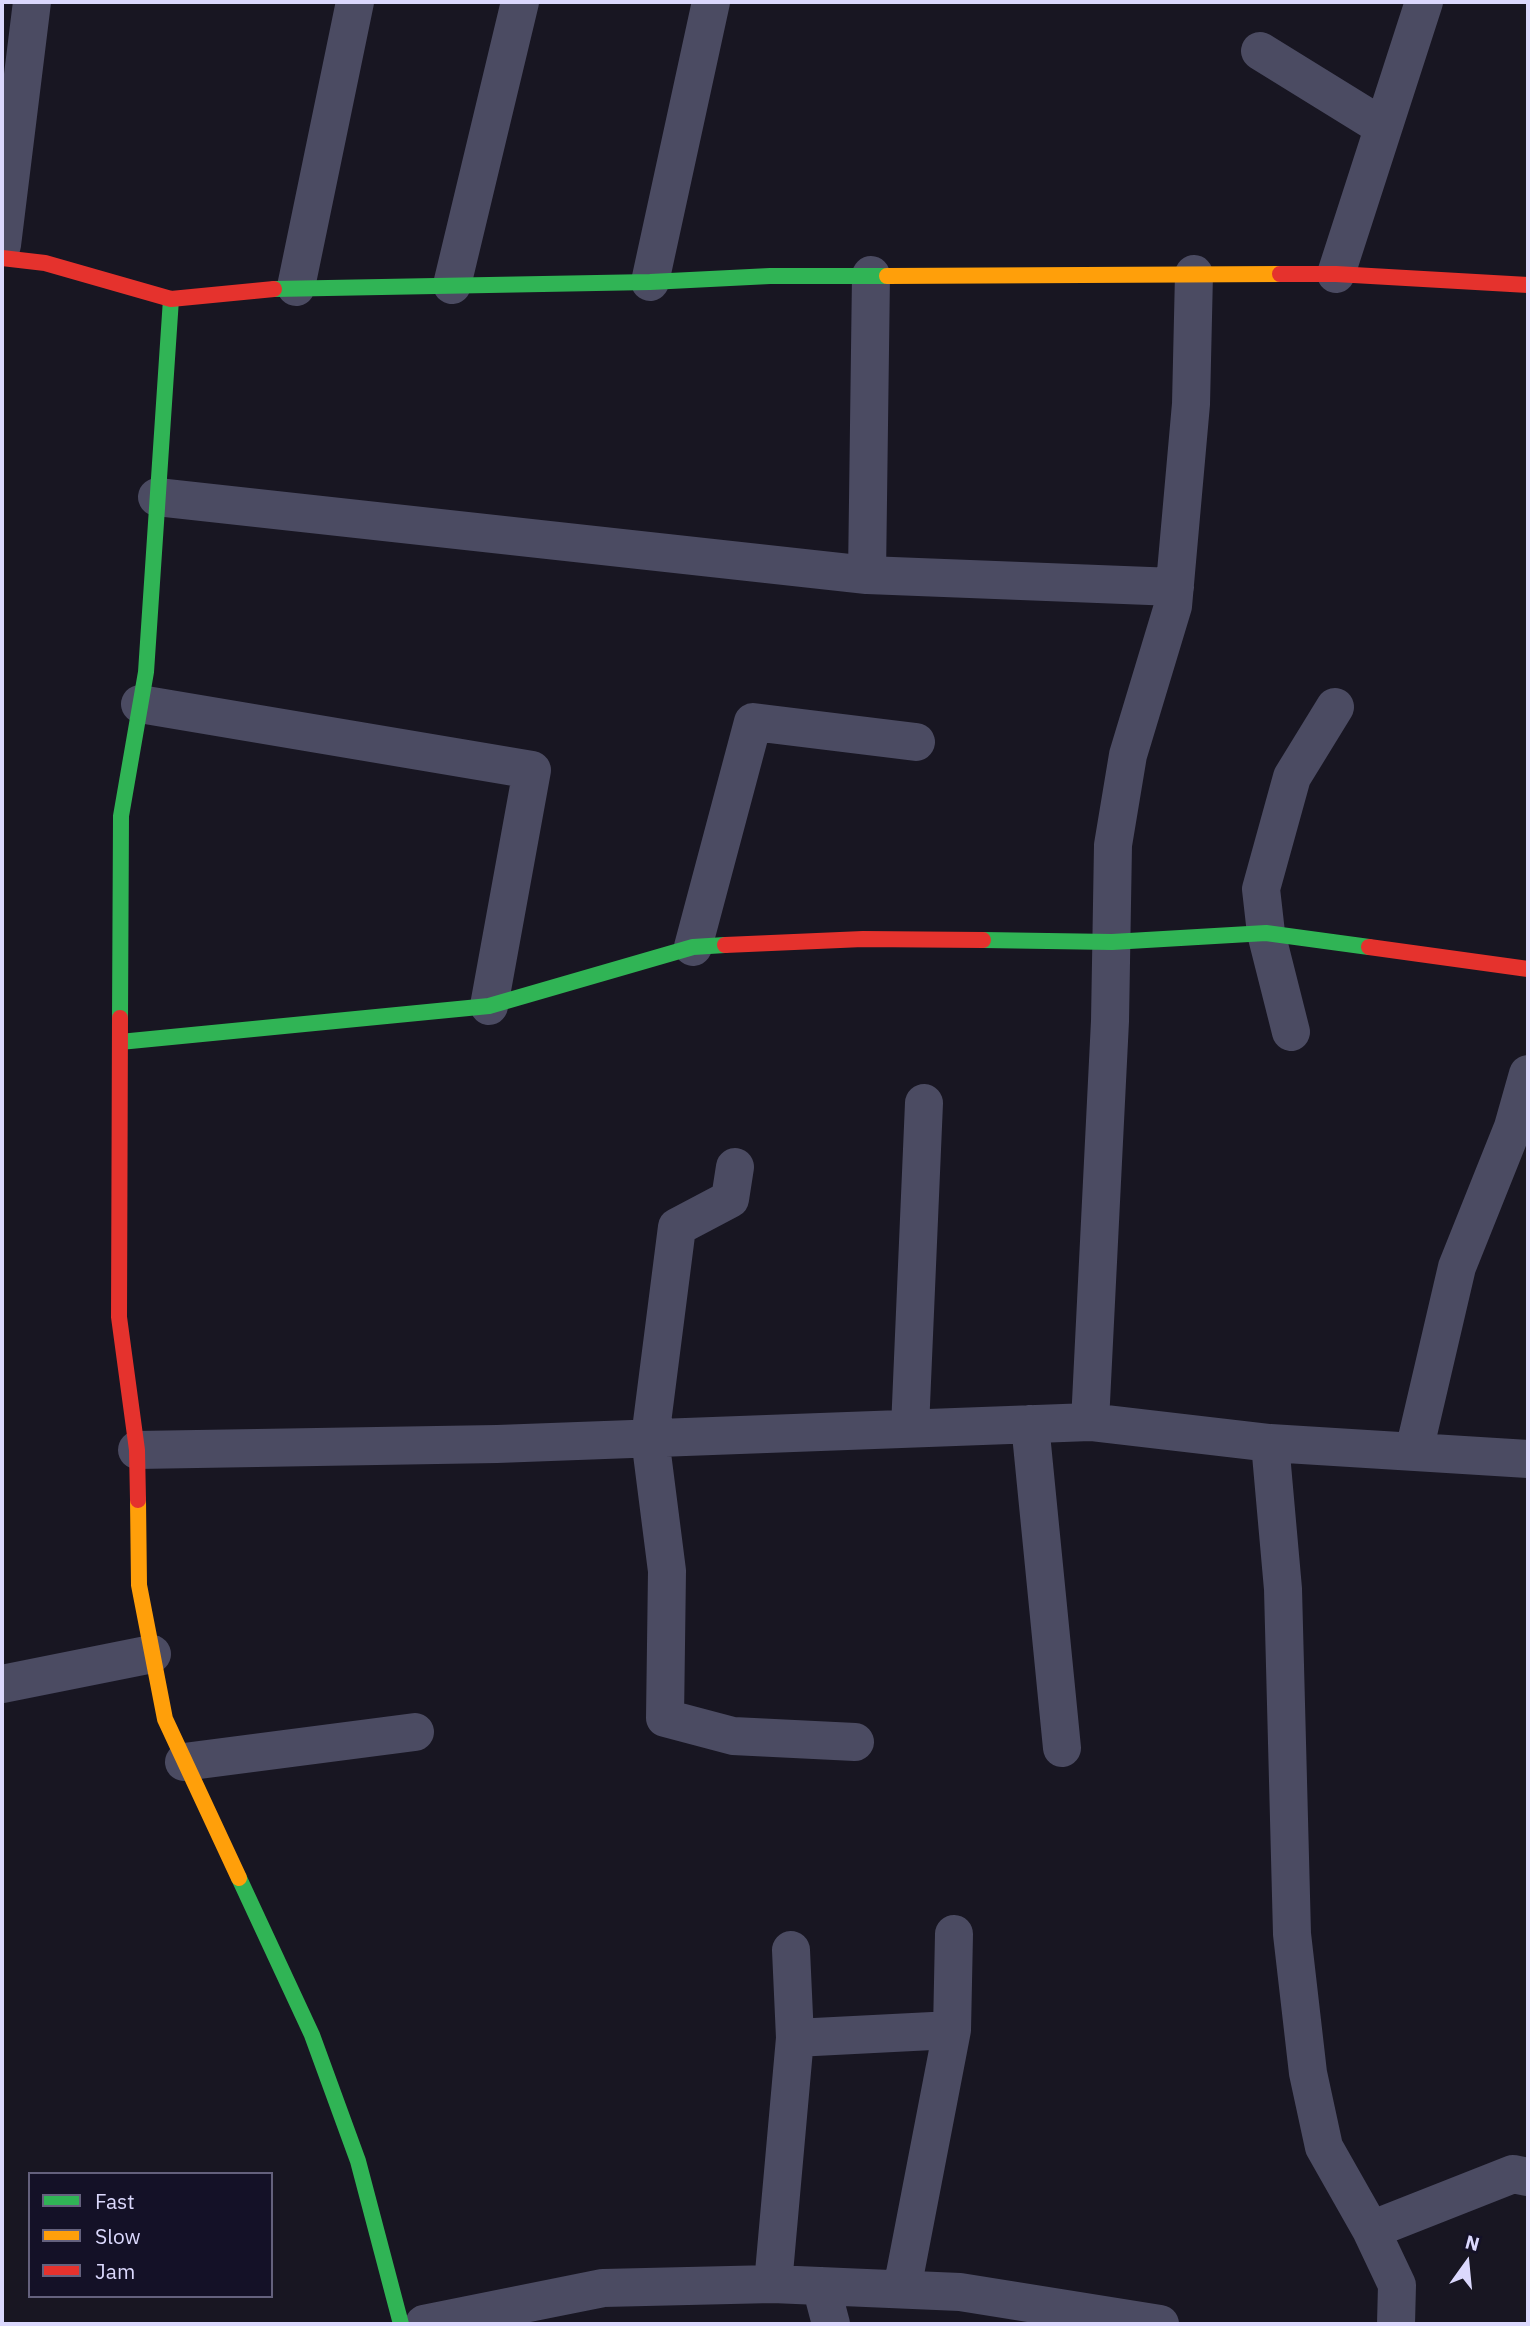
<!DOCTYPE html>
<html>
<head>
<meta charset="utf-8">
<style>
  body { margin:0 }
  #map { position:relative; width:1530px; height:2326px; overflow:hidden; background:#181622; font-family:"IBM Plex Sans",sans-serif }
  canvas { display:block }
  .frame { position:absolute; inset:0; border:4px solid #dbd8fd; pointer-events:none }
  .legend { position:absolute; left:28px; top:2172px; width:245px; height:126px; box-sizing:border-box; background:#141127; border:2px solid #64617d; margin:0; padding:9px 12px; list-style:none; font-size:21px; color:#dbd8fd }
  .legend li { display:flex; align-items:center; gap:14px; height:35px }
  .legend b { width:35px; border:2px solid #64617d }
  .north { position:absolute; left:1432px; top:2228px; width:70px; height:70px; -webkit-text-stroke:5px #141127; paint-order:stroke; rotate:15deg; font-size:19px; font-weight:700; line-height:28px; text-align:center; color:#dbd8fd }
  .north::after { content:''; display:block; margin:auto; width:24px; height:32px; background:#dbd8fd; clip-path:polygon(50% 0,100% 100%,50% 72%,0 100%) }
</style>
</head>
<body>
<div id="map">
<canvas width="1530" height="2326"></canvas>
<div class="frame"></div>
<ul class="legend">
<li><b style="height:9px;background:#30b455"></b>Fast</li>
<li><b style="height:9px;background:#ff9f0a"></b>Slow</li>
<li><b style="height:9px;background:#e5322d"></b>Jam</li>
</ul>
<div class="north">N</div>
</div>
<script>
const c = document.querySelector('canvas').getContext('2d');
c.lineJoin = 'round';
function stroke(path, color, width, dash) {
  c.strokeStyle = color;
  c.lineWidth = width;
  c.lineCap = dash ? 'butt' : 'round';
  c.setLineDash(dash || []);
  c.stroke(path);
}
stroke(new Path2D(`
  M1260,51l123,76
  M2,245l30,-243
  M1336,274l88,-272
  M650,282l61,-280
  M452,285l68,-283
  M296,287l59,-285
  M157,497l710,78 308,12
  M867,575l4,-300
  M140,704l392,66 -43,236
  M693,947l60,-225 163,20
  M1291,1032l-25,-99 -5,-44 31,-112 43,-70
  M735,1167l-5,32 -53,28 -27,211 17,133 -2,147 68,18 122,6
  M1090,1422l20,-401 3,-176 15,-90 45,-149 18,-202 3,-130
  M1030,1424l32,324
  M910,1428l14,-325
  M1270,1443l13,146 9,345 16,139 16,74 47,83 26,55 -1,39
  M137,1450l360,-6 593,-22 180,21 258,16
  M1414,1451l43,-184 56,-140 15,-53
  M2,1684l150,-30
  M184,1762l231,-30
  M795,2038l157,-8
  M1371,2230l142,-56 15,3
  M773,2284l22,-246 -4,-88
  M821,2286l10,38
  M902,2289l50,-259 2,-96
  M424,2324l179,-36 170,-4 187,8 200,32`), '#4b4b62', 38);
stroke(new Path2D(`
  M274,289l376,-7 120,-6h117
  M983,940l129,2 154,-9 103,14
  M120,1018l1,-202 25,-144 25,-373
  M120,1042l369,-36 204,-59 32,-2
  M239,1878l73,157 46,126 43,163`), '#30b455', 16);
stroke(new Path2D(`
  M887,276l393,-2
  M138,1500l1,85 26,134 74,159`), '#ff9f0a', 16);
stroke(new Path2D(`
  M2,258l43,5 126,36 103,-10
  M1280,274h56l192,11
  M725,945l138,-6 120,1
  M1369,947l159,22
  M120,1018l-1,299 18,133 1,50`), '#e5322d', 16);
</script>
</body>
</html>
